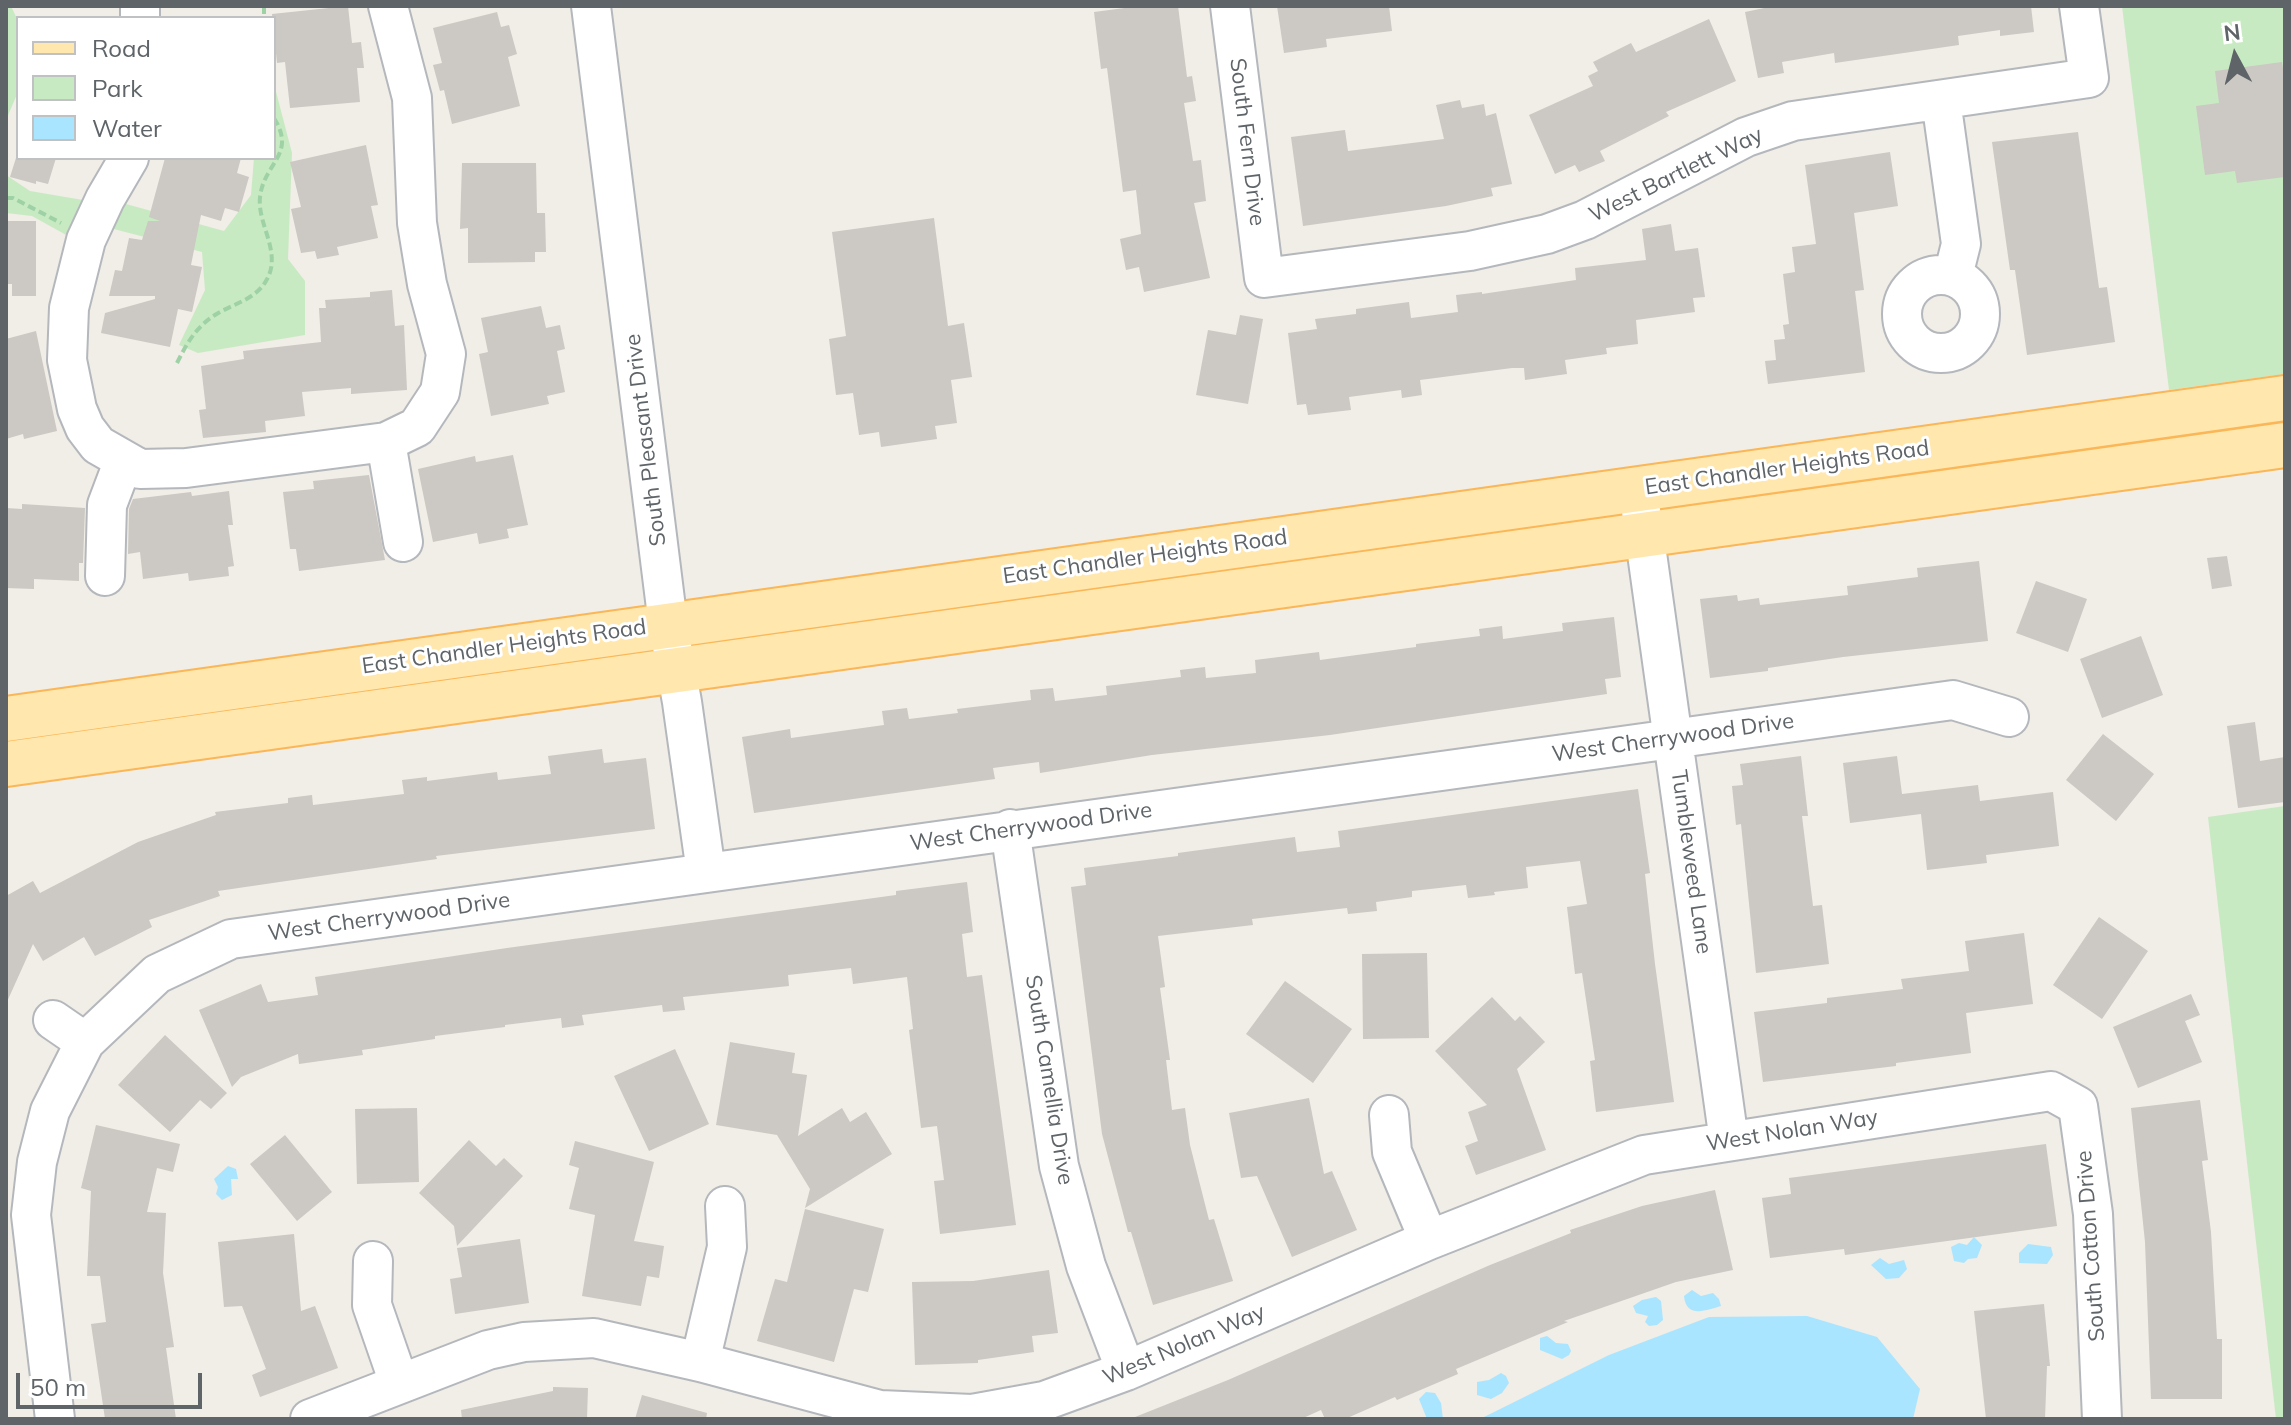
<!DOCTYPE html>
<html>
<head>
<meta charset="utf-8">
<style>
  body { margin:0 }
  #map { position:relative; width:2291px; height:1425px; overflow:hidden; background:#f1ede7; font-family:Mulish,sans-serif }
  canvas { display:block }
  .frame { position:absolute; inset:0; border:8px solid #5e6468; pointer-events:none }
  .legend { position:absolute; left:16px; top:16px; width:260px; height:144px; box-sizing:border-box; background:#fff; border:2px solid #bfc1c3; margin:0; padding:10px 14px; list-style:none; font-size:24px; color:#5e6468 }
  .legend li { display:flex; align-items:center; gap:16px; height:40px }
  .legend b { width:40px; border:2px solid #bfc1c3 }
  .north { position:absolute; left:2195px; top:16px; width:80px; height:80px; -webkit-text-stroke:6px #fff; paint-order:stroke; rotate:353deg; font-size:22px; font-weight:700; line-height:32px; text-align:center; color:#5e6468 }
  .north::after { content:''; display:block; margin:auto; width:28px; height:36px; background:#5e6468; clip-path:polygon(50% 0,100% 100%,50% 72%,0 100%) }
  .scale { position:absolute; left:16px; top:1373px; width:186px; height:36px; box-sizing:border-box; border:4px solid #5e6468; border-top:0; padding-left:10px; font-size:24px; line-height:28px; white-space:nowrap; color:#5e6468; -webkit-text-stroke:6px #fff; paint-order:stroke }
</style>
</head>
<body>
<div id="map">
<canvas width="2291" height="1425"></canvas>
<div class="frame"></div>
<ul class="legend">
<li><b style="height:10px;background:#ffe7ae"></b>Road</li>
<li><b style="height:22px;background:#c8eac2"></b>Park</li>
<li><b style="height:22px;background:#a9e5ff"></b>Water</li>
</ul>
<div class="north">N</div>
<div class="scale">50 m</div>
</div>
<script>
const c = document.querySelector('canvas').getContext('2d');
c.lineJoin = 'round';
function fillPath(path, color) {
  c.fillStyle = color;
  c.fill(path, 'evenodd');
}
function stroke(path, color, width, dash) {
  c.strokeStyle = color;
  c.lineWidth = width;
  c.lineCap = dash ? 'butt' : 'round';
  c.setLineDash(dash || []);
  c.stroke(path);
}
function label(font, color, halo, rows, align = 'center') {
  c.font = font + ' Mulish,sans-serif';
  c.lineWidth = 6;
  c.setLineDash([]);
  c.textBaseline = 'middle';
  c.strokeStyle = halo;
  c.fillStyle = color;
  for (const [text, x, y, turn = 0] of rows) {
    c.save();
    c.translate(x, y);
    c.rotate((+turn || 0) * Math.PI / 180);
    c.textAlign = isNaN(turn) ? turn : align;
    if (halo) c.strokeText(text, 0, 0);
    c.fillText(text, 0, 0);
    c.restore();
  }
}
fillPath(new Path2D(`
  M6,6h5l7,15v71l-12,28z
  M2122,6h163v368l-116,16z
  M274,84l18,69 -4,106 17,22v54l-107,18 -19,-8 26,-55 -3,-38 -92,-24 16,-24 98,27 27,-36 3,-37h20z
  M6,175l24,16 53,9 -15,36 -36,-20 -26,-3z
  M2285,806v613h-9l-68,-602z`), '#c8eac2');
fillPath(new Path2D(`
  M228,1166l8,3 2,10h-7l1,16 -10,5 -6,-6 2,-7 -4,-8z
  M1974,1237l8,8 -5,13 -9,1 -4,4 -10,-2 -3,-14 8,-4 8,2z
  M2028,1244l23,3 2,8 -6,9 -28,-1v-10z
  M1880,1258l9,6 15,-4 3,9 -8,9 -13,1 -15,-14z
  M1692,1290l9,6 12,-3 6,6 2,7c-14,4 -35,13 -37,-10z
  M1656,1297l5,4 2,19 -6,5 -8,1 -4,-4 3,-6 -12,-3 -3,-7 9,-6z
  M1807,1316l70,21 43,52 -7,30h-433l129,-64 100,-38z
  M1547,1336l9,7 12,1 3,7 -2,4 -7,4 -22,-9v-12z
  M1501,1373l5,3 3,7 -7,10 -11,6 -14,-4v-13l12,-2z
  M1426,1392l9,1 6,10 2,16h-16l-8,-20z`), '#a9e5ff');
fillPath(new Path2D(`
  M348,6l4,37 9,-1 3,26h-7l3,34 -70,6 -5,-46 -8,1 -5,-49z
  M1140,6h38l9,71 5,-1 4,25 -12,2 9,58 8,-1 5,41 -12,2 16,75 -66,14 -5,-25 -13,3 -6,-31 21,-5 -5,-44 -13,2 -16,-124 -6,1 -7,-57z
  M1277,6h112l3,25 -66,8 1,8 -43,6z
  M1774,6h257l3,26 -34,4v-6l-42,6 1,9 -124,18 -1,-10 -52,9 2,11 -26,5 -13,-66z
  M497,12l4,15 8,-2 8,29 -9,3 12,49 -68,18 -8,-34 -4,1 -7,-26 9,-2 -9,-35z
  M1709,19l27,62 -70,31 3,4 -69,35 5,10 -26,11 -4,-7 -20,9 -26,-59 64,-29 -5,-10 10,-5 -5,-9 38,-19 5,9z
  M2282,62l3,18v97l-48,6 -2,-12 -30,4 -9,-69 23,-3 -4,-32z
  M1460,100l2,8 22,-4 2,12 10,-3 16,71 -21,4 2,8 -47,10 -143,20 -12,-89 54,-7 3,21 96,-12 -8,-34z
  M2078,132l21,156 8,-1 8,55 -88,13 -12,-85h-5l-18,-128z
  M366,145l12,60 -7,1 7,32 -41,9 2,8 -22,4 -2,-8 -14,2 -10,-44 10,-2 -11,-45z
  M1890,152l8,54 -44,7 10,77 -9,1 10,81 -97,12 -3,-23 11,-1 -2,-20 11,-1 -2,-14 6,-1 -6,-50 12,-2 -3,-25 24,-3 -11,-79z
  M16,158h40l-8,26 -12,-3v3l-26,-7z
  M165,158h76l-4,15 12,4 -10,35 -14,-4 -4,13 -20,-6 -10,50 11,2 -10,45 -14,-3 -8,38 -69,-14 4,-20 50,-14v-3h-46l6,-26 7,1 7,-33 13,2 6,-19h12l-11,-4z
  M462,163h74l1,50h8l1,39h-11v10l-67,1v-35l-8,1z
  M934,218l14,108 16,-3 8,54 -21,3 6,43 -22,3 2,13 -56,8 -2,-15 -20,3 -6,-42 -17,2 -7,-56 17,-3 -14,-104z
  M6,221h30v75h-24v-12h-6z
  M1671,224l4,27 23,-3 7,49 -12,1 2,14 -59,8 2,24 -32,4 1,6 -42,6 2,14 -42,6 -1,-12h-12l-92,12 2,15 -20,3 -1,-8 -52,7 2,13 -43,5 -2,-11 -9,1 -9,-72 29,-4 -2,-10 41,-5v-5l53,-7 2,16 47,-6 -2,-17 26,-3v2l94,-14 -1,-12 71,-8 -4,-31z
  M392,290l3,36 9,-1 3,65 -56,4v-6l-49,4 3,24 -40,5 1,11 -63,6 -4,-28 7,-1 -5,-43 43,-7 -1,-8 78,-9 -2,-34h7l-1,-8 45,-3v-5z
  M541,306l5,22 14,-3 5,24 -8,2 8,41 -18,4 2,8 -58,12 -12,-62 9,-2 -7,-34z
  M1240,315l23,4 -15,85 -52,-9 12,-65 28,5z
  M36,331l21,100 -33,8 -1,-5 -17,5v-100z
  M513,455l15,70 -21,4 2,9 -30,6 -2,-11 -44,9 -15,-73 57,-13 1,6z
  M369,475l16,85 -86,11 -3,-22h-6l-7,-57 31,-3 -1,-8z
  M229,491l4,34h-5l6,41 -6,1 1,9 -40,5 -1,-8 -45,6 -3,-27 -12,2 1,-45 4,-10 58,-7 1,4z
  M22,504l63,4 -2,55h-4v18l-45,-2v10l-28,-1v-80l16,1z
  M2227,556l5,30 -20,3 -5,-31z
  M1979,561l9,80 -145,16 -75,11v3l-58,7 -10,-79 37,-4 1,6 21,-3 1,7 88,-10 -1,-9 71,-9 -1,-9z
  M2036,581l51,18 -19,53 -52,-19z
  M1614,617l7,60 -16,2 2,15 -277,41 -178,20 -112,18 -1,-11 -46,6 2,11 -241,34 -12,-76 48,-8 1,9 93,-13 -2,-14 25,-3 2,11 49,-6 -1,-4 74,-9 -1,-10 23,-2 2,13 52,-6 -1,-9 75,-9 -1,-7 25,-3 1,11 50,-5 -1,-13 64,-8 1,8 96,-13v-3l64,-8 -1,-7 23,-3 1,13 60,-8 -1,-8z
  M2141,636l22,59 -61,23 -22,-59z
  M2255,722l5,39 25,-4v45l-47,6 -11,-82z
  M2103,734l51,40 -38,47 -50,-41z
  M602,749l2,14 42,-5 9,71 -219,27 1,3 -219,32 2,5 -71,24 3,7 -57,29 -11,-19 -41,24 -10,-17 -27,60v-108l27,-15 7,12 98,-51 78,-27 -1,-3 73,-9v-5l24,-3 1,10 91,-11 -2,-14 25,-3v4l70,-9 1,8 53,-6 -3,-18z
  M1801,756l7,60h-6l11,90 9,-1 7,59 -73,9 -15,-149 -5,1 -4,-39 11,-1 -3,-21z
  M1897,756l5,38 76,-9 2,16 73,-9 6,54 -73,9 1,8 -60,7 -6,-56 -71,9 -7,-60z
  M1638,789l12,84 -5,1 10,90 19,138 -78,10 -6,-51 5,-1 -13,-87 -7,1 -8,-67 20,-3 -7,-43 -54,6 2,21 -34,4 1,3 -27,3 -2,-13 -54,6v6l-36,5 1,9 -29,3 -1,-6 -95,11 1,6 -95,11 7,51 -5,1 10,72h-4l6,50 13,-2 5,37 19,75 5,-1 19,62 -80,24 -22,-73h-3l-26,-98 -31,-247 15,-2 -2,-17 94,-12v-3l117,-16 2,15 43,-5 -2,-16z
  M967,882l6,50 -11,2 5,43 15,-2 34,250 -76,9 -6,-53 10,-1 -7,-54 -16,2 -12,-98 4,-1 -6,-52 -54,7 -2,-16 -63,7 1,11 -106,11 2,13 -22,2 -1,-7 -80,10 2,10 -22,3 -1,-10 -56,7v2l-70,9v3l-73,11 1,5 -64,9 -1,-10 -57,23 -9,10 -33,-77 62,-26 7,18 50,-7 -3,-18 192,-29 389,-53v-4z
  M2099,917l49,34 -46,68 -49,-34z
  M2024,933l9,71 -67,9 5,40 -75,10v3l-133,16 -9,-70 73,-9v-5l76,-9 -2,-10 68,-8 -4,-30z
  M1427,953l2,85 -66,1 -1,-85z
  M1285,981l67,48 -39,54 -67,-49z
  M2191,994l9,21 -15,6 17,41 -64,26 -25,-61z
  M1492,997l23,24 5,-5 25,26 -28,27 29,81 -70,25 -11,-29 13,-5 -10,-29 19,-7 -52,-54z
  M165,1035l62,58 -16,16 -11,-9 -30,32 -52,-47z
  M730,1042l65,11 -3,20 15,2 -9,61 44,-28 8,14 16,-10 26,42 -87,54 5,-19 -33,-54 -61,-10z
  M675,1049l34,75 -60,27 -35,-75z
  M1309,1098l15,76 8,-3 25,59 -65,27 -35,-81 -16,2 -12,-65z
  M2200,1100l8,60 -6,1 9,71 6,107h5v60h-71l-6,-157 -14,-134z
  M417,1108l2,74 -62,2 -2,-75z
  M96,1125l84,19 -7,28 -16,-4 -10,44 19,1 -3,60 11,74 -8,1 10,71h-71l-14,-95 15,-2 -6,-46h-13l4,-85 -10,-3z
  M285,1135l47,57 -35,29 -47,-57z
  M469,1140l27,26 8,-8 19,18 -66,70 -3,-20 -35,-33z
  M575,1141l79,21 -20,79 30,5 -5,32 -12,-2 -6,30 -59,-10 13,-81 -26,-6 10,-41 -10,-3z
  M2046,1144l11,82 -212,29 -1,-6 -74,9 -8,-60 29,-4 -2,-16z
  M1715,1190l18,80 -57,12 -112,39 4,1 -112,47 2,5 -61,26 -2,-3 -50,22h-20l-4,-9 -20,9h-171l98,-39 262,-115 81,-32 -1,-3 72,-24z
  M805,1209l79,20 -16,63 -14,-3 -20,73 -77,-21 18,-62 12,3z
  M294,1234l7,77 14,-5 23,62 -78,29 -8,-22 14,-6 -24,-63 -18,1 -6,-65z
  M520,1239l9,64 -74,11 -5,-35 12,-2 -5,-29z
  M1049,1270l9,63 -26,3 2,16 -56,8v3l-63,2 -3,-83 61,-1z
  M2044,1304l6,62h-3l-2,53h-59l-12,-108z
  M553,1387l35,1 -1,31h-125l-1,-9 92,-19z
  M642,1395l65,18 -1,6h-71z`), '#ccc8c3');
const minor = new Path2D(`
  M140,6v12
  M591,6l77,618 14,78 24,170
  M1230,6l34,272 206,-27 77,-17 38,-14 161,-83 47,-16 296,-43 -10,-72
  M1941,100l20,144 -8,32
  M129,158l-24,41 -19,41 -17,68 -2,52 10,49 8,19 13,17 42,24 46,-1 200,-26 31,-15 23,-35 6,-38 -19,-70 -10,-61 -5,-125 -24,-92
  M1902 314a39 39 0 1 1 78 0a39 39 0 1 1-78 0Z
  M386,442l17,100
  M1638,489l91,652
  M105,576l2,-71 17,-45
  M1010,829l49,337 27,100 40,105
  M53,1020l32,22
  M1389,1115l3,37 37,88
  M373,1261l-1,44 27,78
  M700,1362l27,-115 -2,-41
  M55,1419l-24,-204 6,-53 13,-51 35,-69 72,-68 74,-35 1722,-239 56,17
  M310,1419l178,-69 36,-8 70,-4 106,24 180,48 92,4 72,-13 82,-30 303,-131 215,-85 407,-64 27,15 15,108 9,205`);
const major = new Path2D(`
  M6,719l2279,-321
  M6,764l2279,-319`);
stroke(minor, '#b4b8bc', 42);
stroke(major, '#fab657', 48);
stroke(new Path2D(`
  M264,6v12
  M6,198h7l48,25
  M177,363c10,-20 19,-36 38,-48 17,-11 40,-15 51,-34 17,-28 -9,-56 -6,-84 4,-35 37,-42 14,-79`), '#9ed2a6', 4, [8, 4]);
stroke(minor, '#fff', 38);
stroke(major, '#ffe7ae', 44);
label('22px', '#5e6468', '#fff', [
  ["South Fern Drive",1247,142,83],
  ["West Bartlett Way",1676,175,-26],
  ["South Pleasant Drive",646,440,-97],
  ["East Chandler Heights Road",1787,468,-8],
  ["East Chandler Heights Road",1145,557,-8],
  ["East Chandler Heights Road",504,647,-8],
  ["West Cherrywood Drive",1673,738,-8],
  ["West Cherrywood Drive",1031,827,-8],
  ["Tumbleweed Lane",1691,862,82],
  ["West Cherrywood Drive",389,917,-8],
  ["South Camellia Drive",1049,1080,81],
  ["West Nolan Way",1792,1131,-9],
  ["South Cotton Drive",2091,1246,-94],
  ["West Nolan Way",1184,1345,-23]
]);
</script>
</body>
</html>
